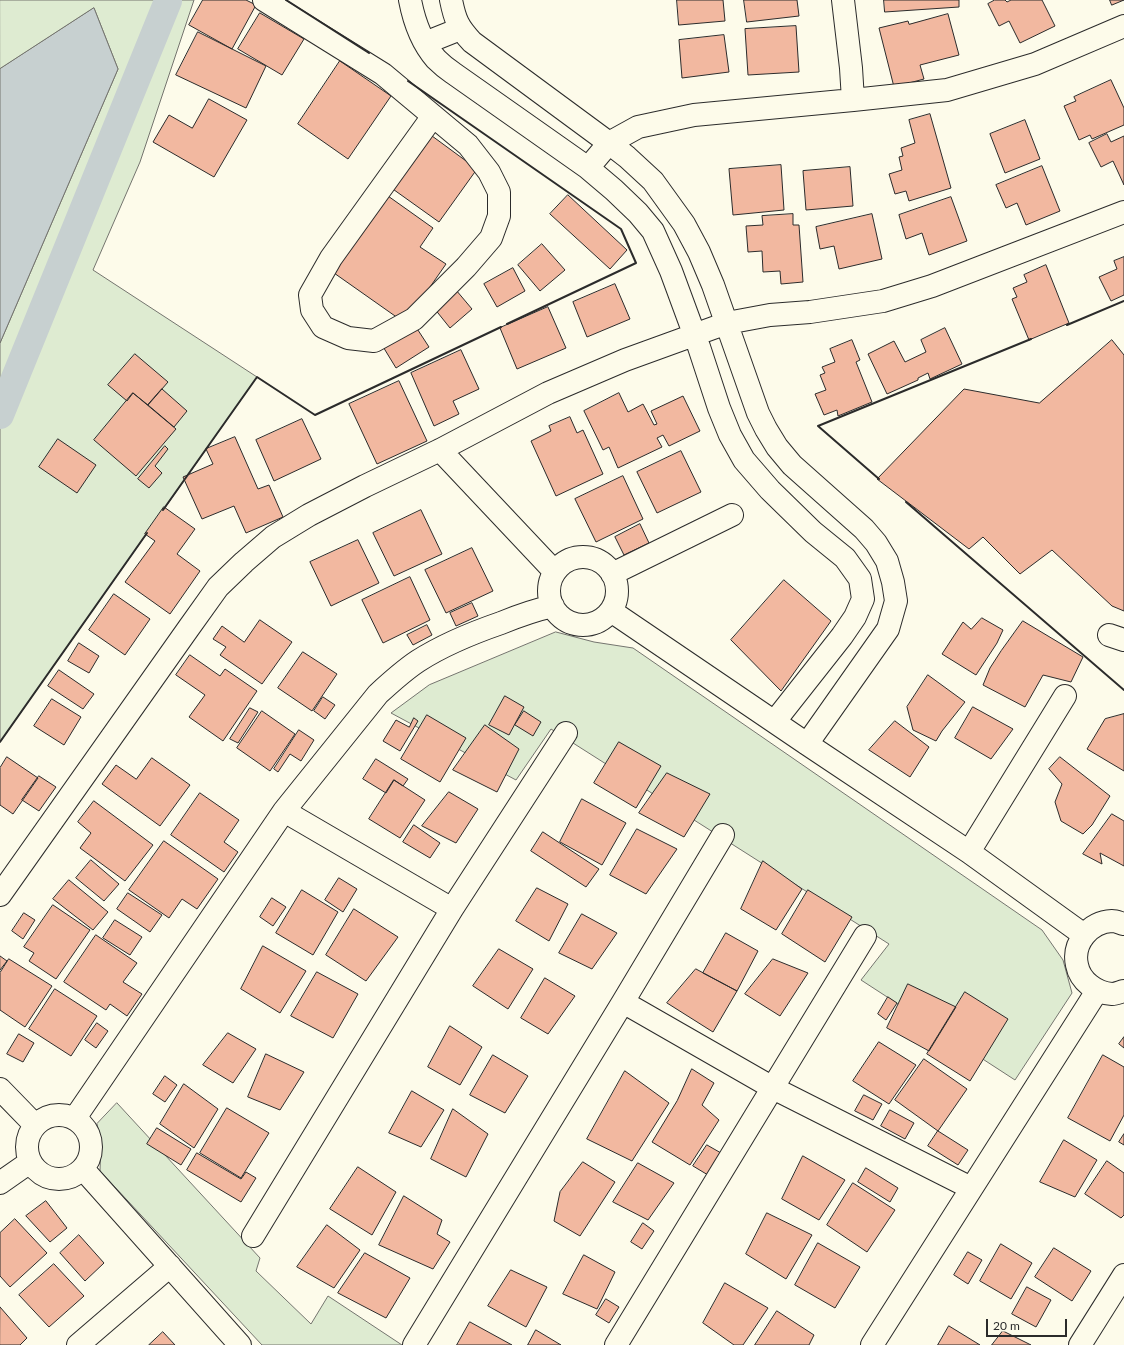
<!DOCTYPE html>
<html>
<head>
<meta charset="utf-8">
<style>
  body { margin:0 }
  #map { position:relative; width:1124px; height:1345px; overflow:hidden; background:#fdfbea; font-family:Lato,sans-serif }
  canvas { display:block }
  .scale { position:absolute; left:986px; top:1319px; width:81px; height:18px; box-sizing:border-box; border:2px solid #2b2b2b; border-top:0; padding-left:5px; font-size:12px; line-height:14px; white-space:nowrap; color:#2b2b2b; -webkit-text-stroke:3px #fdfbea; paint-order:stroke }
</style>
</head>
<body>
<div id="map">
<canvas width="1124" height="1345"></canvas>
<div class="scale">20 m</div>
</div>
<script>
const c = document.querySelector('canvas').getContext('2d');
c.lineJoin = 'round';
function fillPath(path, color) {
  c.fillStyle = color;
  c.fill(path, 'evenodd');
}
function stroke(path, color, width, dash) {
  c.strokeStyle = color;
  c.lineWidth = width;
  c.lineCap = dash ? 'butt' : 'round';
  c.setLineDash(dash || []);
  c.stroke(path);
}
const green = new Path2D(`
  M0,0h194l-54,162 -47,108 164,107 -257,365v-399l118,-274 -24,-61 -94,61z
  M556,632l38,10 39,6 409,282 21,30 9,33 -57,87 -154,-100 28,-36 -338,-215 -35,51 -125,-67 38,-28z
  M117,1103l143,155 -4,13 55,53 17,-28 74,49h-140l-162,-174 1,-30 -4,-17z`);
fillPath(green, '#deebd1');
stroke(green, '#74746e', 1);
const water = new Path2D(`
  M94,8l24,61 -118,274v-274z`);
fillPath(water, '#c7d0d0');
stroke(water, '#74746e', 1);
stroke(new Path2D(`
  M0,415l168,-414`), '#c7d0d0', 28);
const building = new Path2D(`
  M203,0h43l10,5 -24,44 -43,-24z
  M677,0h46l2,21 -46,4z
  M744,0h53l2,16 -52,6z
  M884,0h75v7l-74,5z
  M995,0h10l2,2 4,-2h31l13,26 -35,17 -11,-22 -10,5 -11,-22z
  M1110,0h14l-12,5z
  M260,13l44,26 -22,36 -44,-26z
  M948,14l11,41 -39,10 4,14 -30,8 -15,-59 29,-7 1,3z
  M796,26l3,46 -51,3 -3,-46z
  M198,32l68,34 -20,42 -70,-33z
  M724,35l5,37 -47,6 -3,-38z
  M340,61l51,35 -43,63 -50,-35z
  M1111,80l13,28v17l-32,14 -2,-4 -11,5 -15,-34 12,-5 -2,-4z
  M209,99l38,21 -33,57 -61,-35 16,-27 23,13z
  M930,114l21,74 -42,13 -3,-10 -11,3 -6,-20 13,-4 -3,-13 4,-1 -2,-8 14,-5 -6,-23z
  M1025,120l15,39 -35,14 -15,-39z
  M428,133l49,36 -38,53 -49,-35z
  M1107,134l4,8 13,-6v49l-11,-24 -12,6 -12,-24z
  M781,165l3,45 -51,5 -4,-46z
  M1042,166l18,45 -34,14 -9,-22 -11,5 -10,-23z
  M850,167l3,39 -47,4 -3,-39z
  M568,195l59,55 -17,19 -60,-55z
  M388,196l45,32 -13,19 26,17 -41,59 -71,-50z
  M951,197l16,44 -38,14 -7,-22 -16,6 -7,-24z
  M793,214v11h6l4,57 -22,2 -1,-13 -17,1 -1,-21 -14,1 -2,-26 17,-1 -1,-9z
  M872,214l10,45 -43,10 -5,-23 -14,3 -4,-22z
  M542,244l23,26 -25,21 -22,-26z
  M1124,257v38l-13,6 -12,-24 18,-8 -3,-8z
  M1046,265l23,58 -40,17 -17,-41 5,-2 -4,-9 14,-6 -3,-7z
  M513,268l12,23 -28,16 -13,-23z
  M615,284l15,35 -43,18 -14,-35z
  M456,290l16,19 -22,19 -16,-20z
  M548,307l18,41 -49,21 -17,-41z
  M414,324l15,23 -33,21 -14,-23z
  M945,328l17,36 -32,15 -2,-6 -10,5v2l-31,14 -19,-40 26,-13 11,21 21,-10 -5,-12z
  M852,340l8,20 -4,2 16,40 -34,14 -1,-6 -13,5 -9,-21 11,-4 -6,-15 5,-2 -3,-6 13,-5 -5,-13z
  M1112,340l12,15v256l-12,-5 -60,-56 -32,24 -37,-37 -14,12 -92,-70 87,-90 75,14z
  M461,350l18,39 -26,12 6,13 -25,12 -23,-53z
  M135,354l33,28 -20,23 -15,-12 -6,8 -19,-16z
  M399,381l28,60 -50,23 -28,-60z
  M162,389l25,22 -13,16 -26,-22z
  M133,393l43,36 -40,47 -42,-36z
  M619,393l9,19 15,-8 11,21 3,-1 -6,-13 32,-15 17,35 -31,15 -6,-11 -6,3 5,9 -44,21 -9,-21 -6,3 -19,-39z
  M570,417l7,16 6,-3 20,44 -47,22 -25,-55 20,-10 -2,-5z
  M302,419l19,40 -47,22 -18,-41z
  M235,437l23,52 11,-4 14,32 -37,16 -12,-27 -32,13 -19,-42 30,-13 -7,-15z
  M58,439l38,26 -19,28 -38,-26z
  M165,446l3,3 -13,17 7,7 -13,15 -11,-9z
  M681,451l20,41 -44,21 -20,-41z
  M623,476l20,43 -47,23 -21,-43z
  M164,507l31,22 -18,25 23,17 -30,43 -45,-32 30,-41 -10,-7z
  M421,510l21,44 -48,22 -21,-43z
  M640,524l9,19 -25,12 -9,-18z
  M358,540l21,43 -48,23 -21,-44z
  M472,548l21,43 -47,22 -21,-43z
  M410,577l20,43 -47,23 -21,-43z
  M784,580l47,41 -50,70 -50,-51z
  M114,594l36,25 -25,36 -36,-25z
  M472,603l6,13 -22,10 -6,-13z
  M982,618l21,12 -6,13 -21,32 -34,-21 21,-32 8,7z
  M260,620l32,22 -30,42 -42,-29 6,-8 -13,-8 9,-13 22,16z
  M1023,621l60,36 -12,25 -28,-7 -18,32 -42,-22 7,-17 11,-17z
  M427,625l5,10 -19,10 -6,-10z
  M79,643l20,13 -10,17 -21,-12z
  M303,652l34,22 -25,37 -34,-23z
  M190,655l30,21 5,-7 32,22 -34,50 -34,-24 16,-22 -29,-20z
  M59,670l35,24 -11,15 -35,-23z
  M928,675l37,27 -23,29 -6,10 -23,-11 -6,-23z
  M505,696l19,11 -15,28 -20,-10z
  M323,697l12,8 -10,14 -11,-8z
  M52,699l29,18 -17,28 -30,-19z
  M973,707l40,22 -22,30 -36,-21z
  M250,708l8,4 -20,31 -8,-4z
  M262,711l33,23 -25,37 -33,-23z
  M524,711l17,11 -8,14 -18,-11z
  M1124,714v57l-37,-22 18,-30z
  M427,715l39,23 -26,44 -39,-23z
  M414,718l4,3 -18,30 -17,-10 13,-21 13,7z
  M895,721l34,26 -19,30 -41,-27z
  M485,725l34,24 -22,43 -44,-22z
  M299,730l15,10 -13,21 -11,-7 -12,18 -4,-3z
  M619,742l42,24 -25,42 -42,-25z
  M7,757l31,21 -25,36 -13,-9v-37z
  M1060,757l50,39 -18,29 -9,9 -22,-13 -6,-19 7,-18 -13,-15z
  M152,758l38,27 -30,41 -58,-42 14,-19 20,14z
  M376,759l32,20 -5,7 -9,-6 -8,13 -23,-14z
  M667,773l43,21 -26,43 -45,-24z
  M39,776l17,11 -17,24 -17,-11z
  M394,780l31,20 -25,38 -31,-19z
  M449,792l29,17 -22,34 -34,-17z
  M200,793l39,27 -15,22 14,10 -14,20 -53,-37z
  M582,799l44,24 -24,42 -42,-23z
  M94,801l59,44 -28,36 -45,-33 11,-15 -13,-11z
  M1112,814l12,7v45l-24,-13 2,11 -19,-10z
  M414,825l26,18 -10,15 -27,-16z
  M637,829l40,20 -31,45 -36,-19z
  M543,832l56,37 -13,18 -55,-36z
  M164,841l54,38 -21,30 -15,-10 -13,19 -40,-28z
  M91,860l28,24 -15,17 -28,-23z
  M763,861l39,28 -26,41 -35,-21z
  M339,878l18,11 -14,23 -18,-12z
  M69,880l39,32 -15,18 -40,-31z
  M537,888l31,16 -19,37 -33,-20z
  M302,890l36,22 -25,43 -37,-22z
  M808,890l44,27 -27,45 -43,-28z
  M128,893l34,22 -12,17 -33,-23z
  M272,898l14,9 -13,19 -13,-9z
  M53,905l37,25 -34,49 -27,-18 5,-8 -10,-6z
  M354,909l44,28 -32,44 -40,-26z
  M24,913l11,7 -12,19 -11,-8z
  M582,914l35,19 -25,36 -33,-16z
  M115,920l27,17 -12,18 -27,-17z
  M726,933l32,18 -21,40 -34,-18z
  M96,935l41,28 -14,19 19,12 -15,22 -17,-12 -4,6 -42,-28z
  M263,946l43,25 -26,42 -39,-24z
  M499,949l34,20 -25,40 -35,-23z
  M0,956l7,5 -7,9z
  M9,959l43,27 -27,41 -25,-17v-37z
  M773,959l35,14 -28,43 -35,-22z
  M696,969l41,22 -24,41 -46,-29z
  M317,972l41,22 -25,44 -42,-22z
  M545,978l30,18 -27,38 -27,-16z
  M908,984l48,23 -27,44 -42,-23z
  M55,989l42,27 -26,40 -42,-27z
  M965,992l43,27 -38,62 -43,-27z
  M888,997l9,6 -11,17 -8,-6z
  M97,1023l11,8 -12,17 -11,-8z
  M450,1026l32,21 -22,38 -32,-18z
  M228,1033l28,16 -23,34 -30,-18z
  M19,1034l15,9 -11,19 -16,-8z
  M1124,1037v11l-5,-4z
  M879,1042l37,23 -27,39 -36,-23z
  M266,1054l38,18 -24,38 -32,-13z
  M493,1055l35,21 -23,37 -35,-18z
  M1103,1055l21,12v48l-14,26 -42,-23z
  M924,1059l43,30 -29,42 -43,-31z
  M692,1069l22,14 -12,22 17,15 -29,45 -38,-23 25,-41z
  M625,1071l44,32 -37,58 -45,-22z
  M165,1076l12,9 -12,17 -12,-8z
  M184,1084l34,25 -24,39 -34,-24z
  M412,1091l32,19 -23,37 -32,-14z
  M864,1095l18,9 -9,16 -18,-9z
  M227,1108l42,25 -28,45 -41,-25z
  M453,1109l35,25 -22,43 -35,-18z
  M890,1110l24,13 -9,16 -24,-13z
  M157,1128l34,21 -10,16 -34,-21z
  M938,1131l30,19 -10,15 -30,-19z
  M1124,1134v11l-5,-3z
  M1064,1140l33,20 -22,37 -35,-15z
  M707,1145l14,8 -13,22 -15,-9z
  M197,1153l44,26 5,-7 10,6 -15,24 -54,-32z
  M803,1156l42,24 -26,40 -37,-21z
  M1107,1161l17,12v42l-3,3 -36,-24z
  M583,1162l32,20 -35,54 -26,-15 6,-29z
  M638,1163l36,20 -26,37 -35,-18z
  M358,1167l38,25 -24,43 -42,-26z
  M866,1168l32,20 -8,14 -32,-20z
  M853,1183l42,27 -28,42 -40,-27z
  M404,1196l38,24 -5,14 13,8 -17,27 -54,-24z
  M46,1201l21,27 -17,14 -24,-26z
  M767,1213l45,22 -26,44 -40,-25z
  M15,1219l32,34 -37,34 -10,-11v-43z
  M643,1223l11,8 -12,18 -11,-7z
  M327,1225l33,25 -26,38 -37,-21z
  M79,1235l25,28 -19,18 -25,-28z
  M818,1243l42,24 -25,41 -40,-23z
  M1001,1244l31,19 -21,36 -31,-18z
  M1054,1248l37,23 -19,30 -37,-24z
  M968,1252l14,8 -14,24 -14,-9z
  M365,1253l45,25 -24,40 -48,-25z
  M584,1255l31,17 -18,37 -34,-15z
  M54,1264l30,32 -35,31 -30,-32z
  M511,1270l36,17 -21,40 -38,-21z
  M725,1283l43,25 -25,37h-9l-31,-22z
  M1027,1287l24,13 -15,27 -24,-13z
  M606,1299l13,8 -10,16 -13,-8z
  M0,1307l27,31 -7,7h-20z
  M777,1311l37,24 -5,10h-54z
  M470,1322l42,23h-55z
  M949,1326l31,19h-42z
  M536,1330l25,15h-33z
  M1003,1331l28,14h-39z
  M163,1332l12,13h-26z`);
fillPath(building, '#f2b8a0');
stroke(building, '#2b2b2b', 1);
const minor = new Path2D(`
  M264,0l119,74 85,71 21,27 10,20v24l-8,22 -25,29 -52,52 -40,22 -26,-3 -25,-11 -11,-17 -2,-15 21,-37 102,-142
  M410,0c4,21 12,43 26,59 5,5 11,10 17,14l135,95 26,22 24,23 15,18 18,40 28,76 20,61 11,27 14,25 26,30 43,42 32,26 15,21 3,20 -8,18 -13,19 -67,85
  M451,0c4,20 7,27 21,42l137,101 18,14 26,24 31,43 15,28 14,33 45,128 8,16 11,18 15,18 72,64 12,14 11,18 6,21 3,19 -8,28 -81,115
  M425,43l35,-14
  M853,100l94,-10 88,-26 89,-38
  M588,168l21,-25 29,-16 56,-12 159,-15 -2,-32 -8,-68
  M440,450l115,122
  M549 591a34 34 0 1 1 68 0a34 34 0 1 1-68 0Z
  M612,574l120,-59
  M611,611l196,133 162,108 115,83
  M1109,635l15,5
  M284,811l168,98
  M969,852l96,-156
  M0,895l188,-266 30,-42 26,-25 29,-25 36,-22 56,-29 75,-36 108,-57 77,-33 102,-37 43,-8 40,-3 73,-11 49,-15 192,-74
  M1124,924c-4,-1 -8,-3 -12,-3 -22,1 -40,22 -35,44 3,16 19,28 35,29 4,0 8,-2 12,-3
  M623,1002l150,86 198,100
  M0,1089l35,36
  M27 1147a32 32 0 1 1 64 0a32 32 0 1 1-64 0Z
  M75,1118l209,-307 94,-117c13,-12 25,-23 40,-33 25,-16 54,-28 83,-38 17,-7 34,-13 52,-17
  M83,1169l157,176
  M0,1183l30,-21
  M253,1236l199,-327 114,-176
  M78,1345l92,-79
  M414,1345l209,-343 100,-167
  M616,1345l249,-409
  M872,1345l225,-354
  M1080,1345l44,-70`);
stroke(minor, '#2b2b2b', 24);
stroke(minor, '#fdfbea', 22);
stroke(new Path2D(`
  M286,0l83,53
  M408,81l213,148 15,34 -129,61
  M1067,325l57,-24
  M879,479l-61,-53 213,-87
  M906,502l218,188
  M163,510l94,-133 58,38 186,-88
  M0,742l147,-209`), '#2b2b2b', 2);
</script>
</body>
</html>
